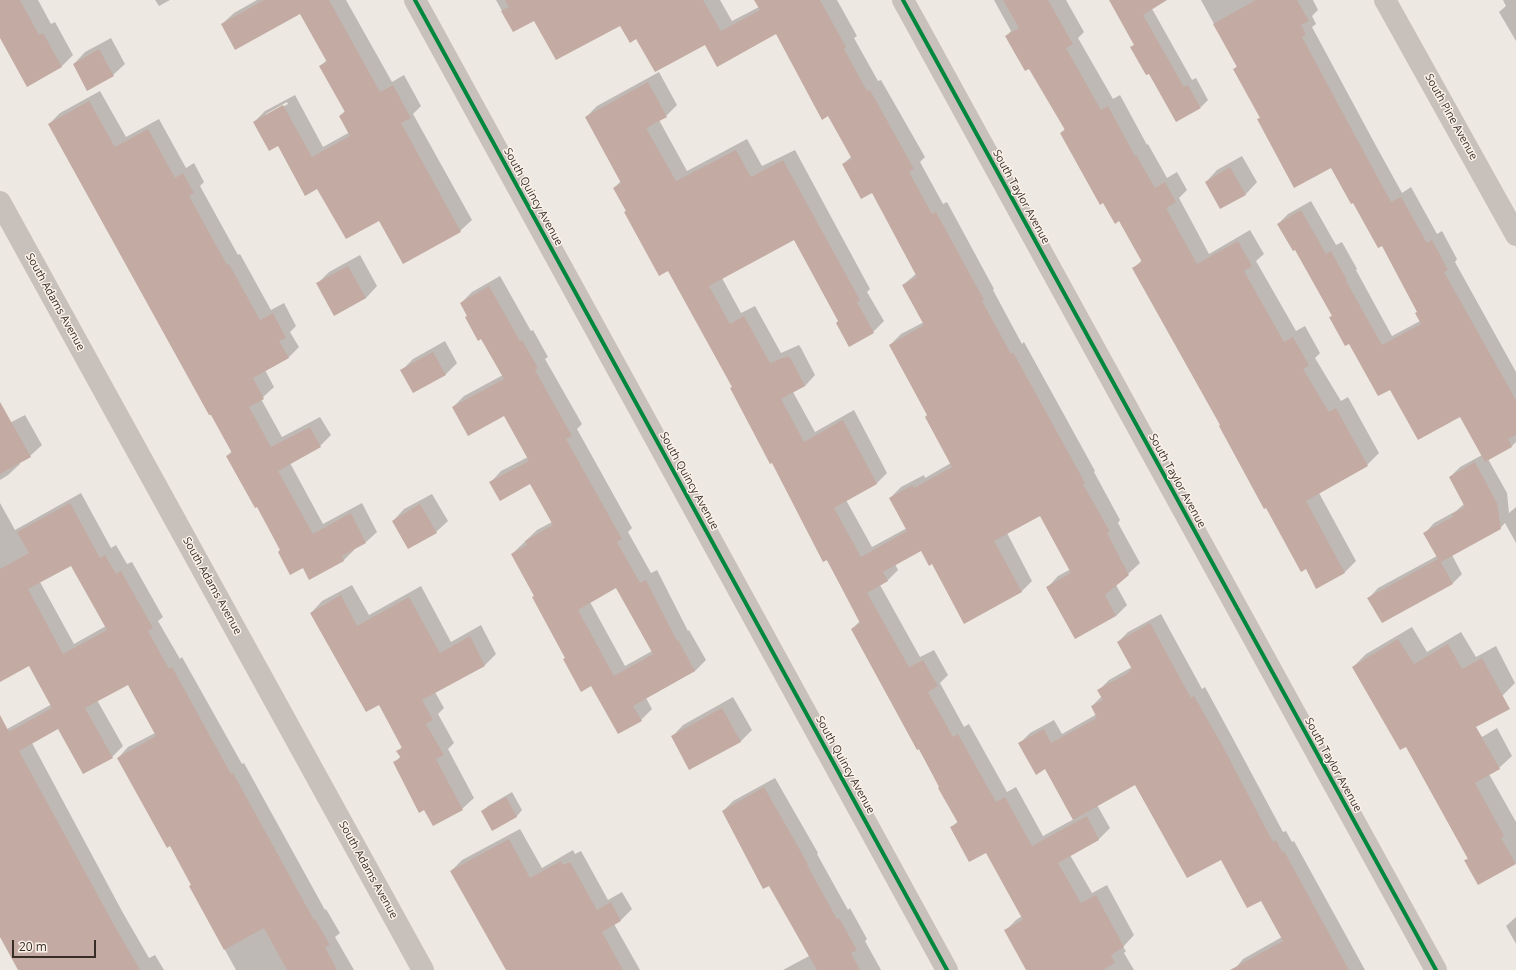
<!DOCTYPE html>
<html>
<head>
<meta charset="utf-8">
<style>
  body { margin:0 }
  #map { position:relative; width:1516px; height:970px; overflow:hidden; background:#eee8e2; font-family:"Open Sans",sans-serif }
  canvas { display:block }
  .scale { position:absolute; left:12px; top:940px; width:84px; height:18px; box-sizing:border-box; border:2px solid #392d28; border-top:0; padding-left:5px; font-size:12px; line-height:14px; white-space:nowrap; color:#392d28; -webkit-text-stroke:3px #fbf2e9; paint-order:stroke }
</style>
</head>
<body>
<div id="map">
<canvas width="1516" height="970"></canvas>
<div class="scale">20 m</div>
</div>
<script>
const c = document.querySelector('canvas').getContext('2d');
c.lineJoin = 'round';
function fillPath(path, color) {
  c.fillStyle = color;
  c.fill(path, 'evenodd');
}
function stroke(path, color, width, dash) {
  c.strokeStyle = color;
  c.lineWidth = width;
  c.lineCap = dash ? 'butt' : 'round';
  c.setLineDash(dash || []);
  c.stroke(path);
}
function label(font, color, halo, rows, align = 'center') {
  c.font = font + ' "Open Sans",sans-serif';
  c.lineWidth = 3;
  c.setLineDash([]);
  c.textBaseline = 'middle';
  c.strokeStyle = halo;
  c.fillStyle = color;
  for (const [text, x, y, turn = 0] of rows) {
    c.save();
    c.translate(x, y);
    c.rotate((+turn || 0) * Math.PI / 180);
    c.textAlign = isNaN(turn) ? turn : align;
    if (halo) c.strokeText(text, 0, 0);
    c.fillText(text, 0, 0);
    c.restore();
  }
}
fillPath(new Path2D(`
  M0,0h38l13,24 4,-2 18,33 -12,12 -61,-31z
  M155,0h15l-11,6z
  M257,0h8l-43,24 12,-11z
  M293,0h53l46,82 12,-7 17,31 -8,8 59,106 -12,11 -81,-11 -61,-32 -40,-43 -24,-23 11,-11 30,-16 28,52 27,-15 -10,-16 5,-5 -25,-45 7,-6zM287,102l1,2 -22,12v-2z
  M496,0h224l12,21 27,-14 -4,-7h82l20,36 -3,2 24,43 3,-1 44,77 -5,5 23,42 4,-2 47,87 -1,1 29,54 2,-2 71,129 -1,1 26,48 -2,3 22,40 -24,22 11,20 -11,11 -68,-29 10,-11 13,-7 -30,-54 -34,18 25,48 -11,11 -89,-29 -11,-13 -26,14 3,6 -11,11 -7,4 40,72 14,-7 14,25 -8,8 24,44 5,-3 38,68 9,-5 27,49 31,-17 -28,-51 -26,-25 10,-10 24,-13 8,14 35,-20 -5,-8 10,-10 -3,-6 10,-10 23,-13 -14,-25 10,-10 33,-18 41,75 3,-2 26,48 52,97 3,-1 6,11 2,-1 71,129h-131l9,-11 39,-22 -21,-38 -40,-40 -85,-76 -39,22 13,23 -11,11 -29,16 22,38 15,-8 27,50 -11,12 3,4 -2,2 10,17h-85l-43,-40 10,-10 6,-4 -36,-65 -35,-23 7,-7 -18,-34 -88,-158 8,-8 -191,-352 -44,-57 2,-2 -13,-22 7,-7 -35,-64 11,-11 62,-34 18,33 -11,11 -7,4 28,51 60,-32 15,27 33,-16 75,139 -3,3 17,29 -11,11 -34,-11 -45,-83 -72,40 19,35 14,-7 26,47 18,-8 2,3 14,27 -10,11 -12,6 22,40 39,-22 33,63 -10,10 -31,17 26,47 35,-19 -17,-30 11,-11 23,-12 1,3 26,-15 -23,-48 -38,-70 11,-11 23,-12 -21,-37 14,-12 -45,-82 -29,-27 9,-8 -23,-41 -53,-82 -70,11 -69,-6 -16,-14 -87,-5 -21,12z
  M994,0h72l18,32 -6,6 35,61 7,-4 27,50 1,-1 19,34 10,-6 10,18 -8,8 30,56 41,-24 14,24 -8,7 40,70 9,-5 15,27 -5,5 26,43 7,-4 31,56 -12,12 -48,28 37,68 -12,12 -38,-5 -85,-143 -87,-157 8,-8 -23,-40 -58,-87 4,-4 -36,-62 -23,-31 5,-5z
  M1120,0h35l-4,7 41,73 4,-2 12,22 -7,7 -51,-35 -18,-25 3,-3z
  M1201,0h112l5,10 -6,6 4,8 -4,3 63,117 27,49 9,-6 26,47 5,-3 15,28 -2,3 61,110v70l-4,4 -24,13 19,34 2,20 7,-6v36l-11,-20 -5,5 -48,27 10,19 -9,9 -84,15 9,-10 59,-32 -12,-23 9,-10 22,-12 8,-7 -14,-27 10,-10 22,-12 -22,-40 -70,-27 -41,-45 -19,-25 3,-3 -37,-67 -18,-24 10,-10 23,-13 25,44 6,-3 15,27 -1,1 36,66 28,-15 -2,-10 -36,-67 -51,-77 -70,-50 -27,-47 3,-4z
  M1503,0h13v41l-17,-29 7,-6z
  M111,38l14,26 -12,11 -39,-11 11,-12z
  M100,91l26,46 33,-18 27,49 8,-5 10,19 -4,4 38,69 2,-1 31,56 13,-7 12,23 -6,6 9,15 -11,11 -23,12 9,17 -13,12 21,38 38,-20 11,18 -11,11 -30,17 33,61 39,-21 15,29 -11,10 -12,7v1l-10,10 -34,19 -7,-13 -22,-16 -24,-44 -30,-50 5,-5 -183,-327 11,-11z
  M1242,156l15,26 -11,12 -25,14 -15,-26 11,-12z
  M360,255l17,31 -11,12 -31,17 -18,-31 12,-12z
  M500,276l31,55 2,-1 15,27 -3,2 37,65 -5,5 55,99 -4,4 23,41 6,-3 31,61 1,-1 17,30 -11,11 -49,27 6,11 -11,11 -50,-35 -25,-27 -31,-63 -23,-41 25,-24 15,-8 -21,-40h-40l10,-11 27,-14 -23,-43 -52,-7 11,-11 39,-21 -42,-72 11,-11zM616,587l36,64 -27,15 -35,-64z
  M445,341l12,22 -12,12 -43,-5 11,-11z
  M25,415l17,30 -12,11 -11,6 1,2 -12,11 -8,5v-52z
  M81,493l30,55 5,-3 11,19 5,-2 31,55 -5,4 22,38 2,-2 60,107 2,-1 81,147 1,-1 14,24 -5,4 19,33h-118l-46,-84 2,-2 -22,-39 -52,-87 10,-11 27,-14 -27,-50 -31,17 26,46 -11,11 -54,-29 -26,15 91,170 26,45 6,-3 9,15h-144l-20,-35v-202l52,-29 -22,-40 -30,15v-176l15,27zM71,564l35,62 -32,18 -34,-62z
  M432,494l16,27 -12,11 -43,-11 11,-12z
  M352,585l17,30 52,-29 30,56 30,-17 15,29 -11,11 -50,27 9,16 -6,6 16,29 -6,6 26,49 -12,11h-37l-31,-46 7,-7 -3,-5 5,-5 -23,-42 -69,-91 11,-12z
  M1412,627l15,25 34,-20 15,25 20,-11 19,37 -13,13 -31,24 11,17 15,-9 15,28 -13,12 -10,6 27,48v41l-38,21 -12,-23 2,-3 -62,-113 -53,-78 13,-13z
  M733,697l19,33 -12,12 -68,-5 11,-12z
  M775,778l43,75 -1,1 31,56 2,-2 17,31 -2,2 16,29h-98l26,-14 -40,-72 -46,-73 10,-10z
  M512,792l10,18 -5,6 -25,13 -10,-18 6,-5z
  M520,829l22,39 31,-18 2,4 6,-3 27,49 14,-8 10,17 -11,11 -7,4 26,46h-133l-56,-99 11,-11z
  M1516,917v27l-10,-18z`), '#0003');
fillPath(new Path2D(`
  M0,0h20l19,35 4,-2 19,34 -35,20 -27,-49z
  M264,0h65l51,92 13,-7 18,33 -10,5 60,109 -58,32 -24,-43 -33,18 -29,-50 -12,7 -27,-50 -9,5 -16,-29 30,-17 29,52 38,-21 -11,-20 6,-4 -26,-46 8,-4 -27,-48 -65,36 -14,-26z
  M505,0h198l18,31 39,-21 -6,-10h66l26,47 -2,2 23,42 3,-1 44,79 -5,3 23,42 4,-2 48,88 -2,1 29,53 2,-2 72,131 -2,1 27,48 -3,1 22,42 -24,20 11,21 -41,23 -29,-52 25,-14 -31,-57 -46,25 28,51 -58,32 -32,-60 -3,2 -8,-15 -38,21 5,9 -21,12 42,74 14,-7 15,26 -10,6 25,45 5,-3 38,68 9,-5 27,49 55,-30 12,24 -41,23 23,40 15,-8 28,52 -13,8 4,8 -12,7h-77l-22,-40 19,-10 -37,-67 -17,9 -19,-35 8,-4 -20,-35 1,-1 -20,-38 -2,1 -66,-121 9,-6 -33,-63 -4,2 -51,-99 -2,1 -40,-76 2,-1 -64,-116 -9,5 -35,-64 2,-1 -13,-23 8,-5 -36,-66 63,-35 19,35 -21,11 30,53 60,-31 15,27 32,-17 77,140 -3,2 17,31 -25,14 -13,-24 2,-2 -44,-81 -85,46 21,38 14,-8 26,47 18,-7 3,3 14,27 -24,13 23,43 39,-22 34,64 -43,24 27,49 46,-26 -18,-33 24,-13 1,3 38,-21 -27,-50 2,-2 -38,-70 35,-20 -22,-40 15,-8 -45,-84 -11,6 -19,-35 10,-5 -24,-43 -6,4 -46,-86 -59,33 -12,-22 -50,27 -19,-33 -6,4 -10,-17 -64,34 -22,-39 -21,11 -12,-21 8,-4z
  M1003,0h45l25,44 -7,4 35,62 7,-4 27,50 1,-1 19,33 10,-6 11,20 -10,6 31,56 41,-23 14,25 -8,5 40,71 9,-5 16,28 -6,4 26,43 7,-4 32,58 -62,35 39,72 -29,16 -10,-20 -5,3 -35,-64 -2,1 -45,-83 1,-1 -88,-157 10,-6 -23,-41 -4,3 -12,-21 -3,2 -40,-72 5,-3 -36,-61 -4,2 -20,-35 14,-8z
  M1109,0h58l-24,15 41,72 4,-2 13,23 -25,14 -27,-48 -3,1 -16,-28 4,-2z
  M1256,0h41l12,21 -8,4 5,9 -4,3 63,117 26,48 10,-5 26,46 5,-3 16,30 -4,2 72,128v35l-8,4 4,8 -27,15 -25,-45 -42,23 -28,-50 -12,6 -29,-52 -4,2 -16,-29 3,-1 -37,-66 -2,1 -16,-27 24,-14 25,44 5,-3 16,29 -1,1 36,64 39,-21 -6,-11 2,-1 -35,-66 -4,2 -25,-45 -2,1 -20,-36 -37,20 -37,-69 3,-1 -27,-49 4,-2 -24,-43z
  M99,49l15,27 -27,15 -14,-27z
  M89,101l26,46 33,-18 27,49 8,-5 11,20 -5,3 38,69 2,-1 31,56 13,-7 13,25 -7,3 10,17 -36,20 11,21 -15,8 22,40 39,-20 11,20 -43,24 35,63 38,-21 15,30 -24,13 2,5 -35,19 -6,-12 -13,7 -12,-23 2,-2 -23,-43 -2,1 -29,-52 6,-3 -21,-38h-2l-161,-291z
  M1230,167l16,28 -26,14 -15,-27z
  M348,266l18,32 -32,18 -18,-33z
  M489,286l31,55 2,-1 16,28 -3,2 37,66 -6,3 56,100 -5,3 23,41 6,-3 31,61 1,-1 17,31 -62,35 9,15 -24,13 -27,-48 -10,6 -18,-33 2,-1 -33,-61 2,-1 -23,-42 16,-9 -2,-4 28,-16 -23,-41 -30,17 -11,-19 40,-21 -25,-45 -36,20 -16,-29 52,-28 -23,-40 -3,2 -13,-24 2,-1 -7,-13zM616,588l37,66 -39,22 -36,-66z
  M433,352l13,23 -33,18 -13,-23z
  M0,402l31,55 -31,17z
  M1475,462l22,41 4,26 -60,33 12,22 -71,39 -15,-25 71,-39 -15,-26 31,-17 -2,-2 13,-7 -16,-30z
  M70,503l30,55 5,-3 11,19 5,-3 32,57 -5,3 21,38 3,-2 59,107 2,-1 81,147 1,-1 15,26 -5,2 12,23h-50l-23,-42 -40,22 -35,-64 2,-1 -21,-39 -3,2 -50,-90 39,-22 -28,-51 -43,23 28,50 -30,16 -25,-45 -39,22 94,172 27,47h-122l-18,-33v-222l9,17 43,-24 -23,-42 -29,16v-113l29,-16 -12,-21zM71,566l36,64 -44,24 -35,-65z
  M420,504l17,29 -29,16 -16,-28z
  M341,595l16,31 52,-29 31,56 30,-17 15,30 -63,34 11,20 -7,4 18,31 -8,4 27,51 -30,16 -9,-16 -5,3 -26,-51 8,-4 -5,-7 6,-3 -23,-43 -13,7 -56,-99z
  M1150,623l41,75 3,-2 28,49 51,97 3,-2 6,12 2,-1 65,119h-119l53,-29 -22,-40 -14,7 -26,-48 -34,18 -52,-93 -62,35 -28,-51 -9,6 -18,-32 26,-14 7,14 46,-25 -6,-12 12,-6 -6,-10 33,-18 -1,-2 3,-1 -15,-27z
  M1398,639l16,25 34,-20 14,25 20,-11 28,51 -34,18 24,42 -25,14 29,53 -3,2 15,26 -38,21 -14,-25 4,-1 -62,-112 -6,3 -48,-83z
  M722,708l19,34 -52,28 -18,-34z
  M764,787l44,77 -1,1 30,54 2,-1 18,32 -6,3 9,17h-43l-48,-84 -6,3 -41,-78z
  M506,797l11,20 -25,14 -11,-20z
  M509,839l21,39 31,-17 2,4 7,-3 27,48 14,-8 10,19 -19,11 21,38h-117l-56,-99z`), '#c3aaa2');
stroke(new Path2D(`
  M415,0l532,970
  M903,0l533,970
  M1385,0l131,235
  M0,202l423,768`), '#c8c0ba', 22);
stroke(new Path2D(`
  M415,0l532,970
  M903,0l533,970`), '#00873e', 4);
label('11px', '#392d28', '#fbf2e9', [
  ["South Pine Avenue",1451,117,61],
  ["South Quincy Avenue",533,197,61],
  ["South Taylor Avenue",1021,197,61],
  ["South Adams Avenue",55,302,61],
  ["South Quincy Avenue",689,481,61],
  ["South Taylor Avenue",1177,481,61],
  ["South Adams Avenue",212,586,61],
  ["South Quincy Avenue",845,765,61],
  ["South Taylor Avenue",1333,765,61],
  ["South Adams Avenue",368,870,61]
]);
</script>
</body>
</html>
